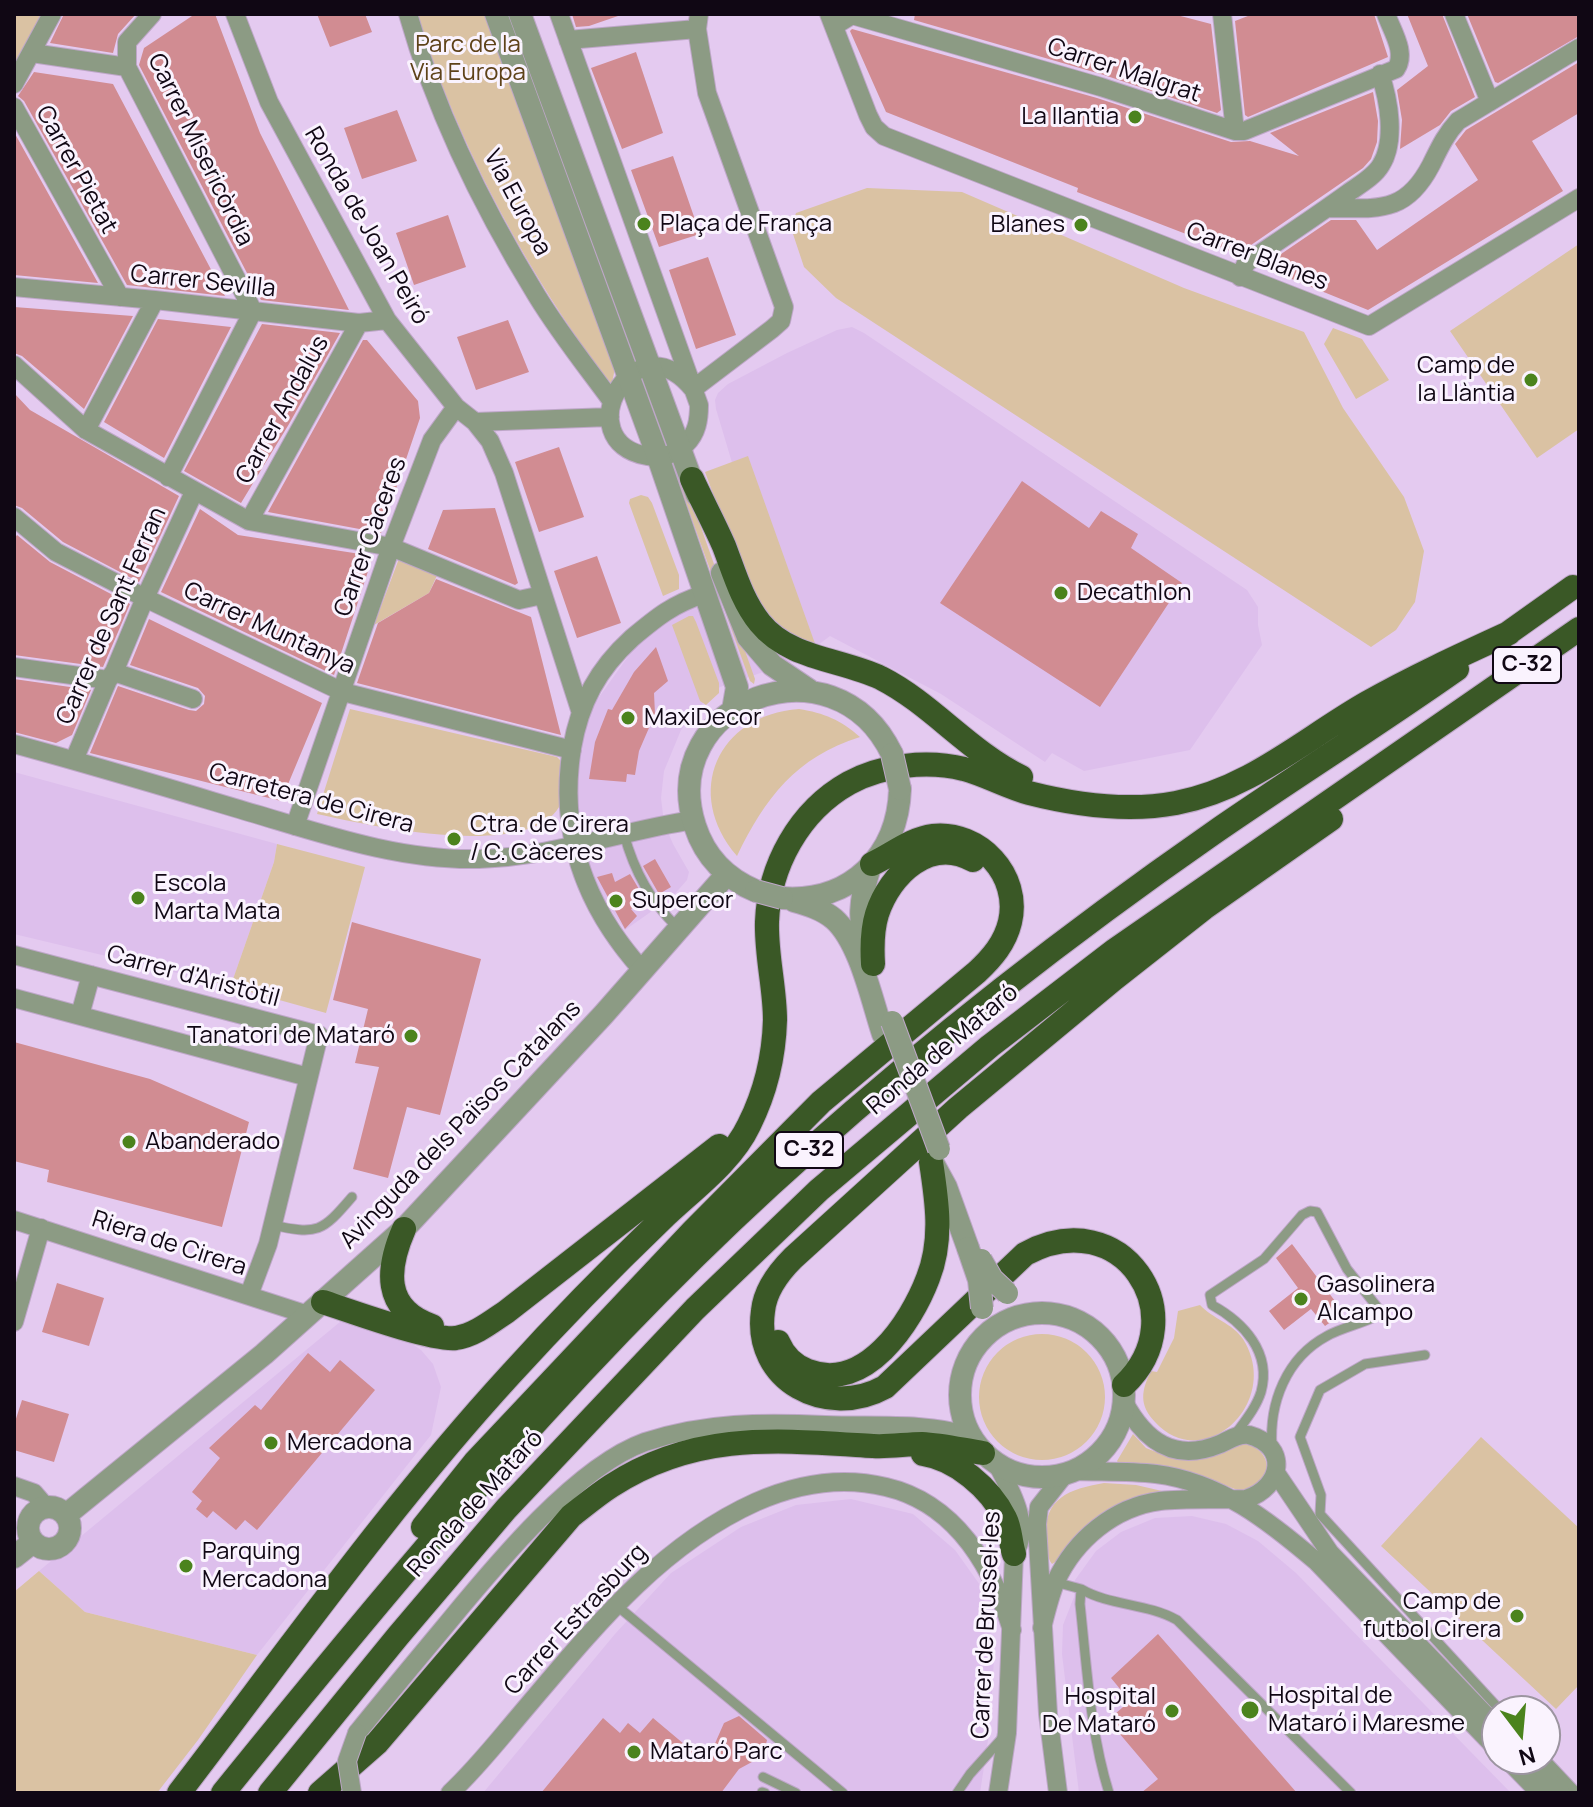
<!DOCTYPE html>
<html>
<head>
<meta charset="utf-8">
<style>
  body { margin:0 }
  #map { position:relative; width:1593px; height:1807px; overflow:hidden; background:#e4caf0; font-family:Manrope,sans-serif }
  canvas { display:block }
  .frame { position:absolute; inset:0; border:16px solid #100714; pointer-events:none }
  .north { position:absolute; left:1481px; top:1695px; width:80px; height:80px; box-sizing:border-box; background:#faf3fe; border:2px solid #9c95a0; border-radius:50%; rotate:164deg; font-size:22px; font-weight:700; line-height:32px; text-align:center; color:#100714 }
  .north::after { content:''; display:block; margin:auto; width:28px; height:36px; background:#4b831d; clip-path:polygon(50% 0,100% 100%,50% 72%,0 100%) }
</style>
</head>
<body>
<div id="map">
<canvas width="1593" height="1807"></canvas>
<div class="frame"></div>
<div class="north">N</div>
</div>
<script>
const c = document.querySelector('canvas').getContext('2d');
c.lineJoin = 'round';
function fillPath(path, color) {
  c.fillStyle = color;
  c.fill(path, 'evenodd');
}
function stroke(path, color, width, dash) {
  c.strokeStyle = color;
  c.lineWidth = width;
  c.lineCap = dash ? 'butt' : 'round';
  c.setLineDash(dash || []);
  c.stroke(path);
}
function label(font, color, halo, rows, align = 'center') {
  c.font = font + ' Manrope,sans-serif';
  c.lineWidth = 6;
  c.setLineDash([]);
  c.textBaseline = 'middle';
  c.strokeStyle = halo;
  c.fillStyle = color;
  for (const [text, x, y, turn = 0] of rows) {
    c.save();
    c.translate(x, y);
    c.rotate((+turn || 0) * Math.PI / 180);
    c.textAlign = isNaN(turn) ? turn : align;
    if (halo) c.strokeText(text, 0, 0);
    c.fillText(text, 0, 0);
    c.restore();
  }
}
fillPath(new Path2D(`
  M852,327l12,6 383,257 11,17v18l4,20 -72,105 -106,21 -32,-18 -7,9 -104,-68 -111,-58 -32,24 -78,27 -22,21 -17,22 -17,41 -3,27 3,25 9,21 16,28 -2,8 -15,17 -47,33 -23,-33 -20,-47 -8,-56 6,-59 12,-28 37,-52 48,-53 88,-29 -49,-164 -1,-9 3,-7 10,-9 59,-31 50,-23z
  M14,772l263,72 -3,18 -42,120 -20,-5 -1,4 -197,-47z
  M346,1317l49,15 26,18 12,14 8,23 -10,48 -174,220 -172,-43 -46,-41z
  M851,1499l62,15 42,36 25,35 10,36 4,37 -4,69 -10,66h-497l132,-159 56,-61 70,-46 55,-22z
  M1192,1516l34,8 32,17 38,32 215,220h-432l-17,-139 1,-29 11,-28 1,-17 21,-29 25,-19 34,-14z`), '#ddbfec');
fillPath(new Path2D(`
  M14,14h31l-31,61z
  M416,14h73l126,354 -3,15c-15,-8 -27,-33 -37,-48 -68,-100 -121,-206 -159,-321z
  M867,188l95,4 222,96 120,44 39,76 61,89 20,54 -9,51 -19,28 -25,17 -535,-349 -32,-31 -13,-39 5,-15z
  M1579,244v185l-42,29 -87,-127z
  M1333,328l29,11 27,41 -33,19 -32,-55z
  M748,456l70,196 -25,-9 -40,-42 -48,-129z
  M671,461l7,2 77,216 -1,5 -4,-3z
  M641,495l7,2 4,6 27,72v14l-16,7 -34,-93 1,-4z
  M400,556l39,15 -10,22 -55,32z
  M689,616h4l3,6 23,61v10l-13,12 -6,-4 -28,-76z
  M350,709l207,48 8,8c-1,12 0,33 -6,42 -32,54 -192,18 -242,7z
  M799,709c25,4 42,11 61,28 -64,20 -95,61 -123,119 -54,-63 -20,-141 62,-147z
  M277,844l88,23 -39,146 -115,-32v-4l21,5 42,-120z
  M1200,1305c13,14 32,18 43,34 40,64 -40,136 -88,83 -16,-17 -14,-31 -4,-51l6,1 17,-34 4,-27z
  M979 1397a63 63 0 1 1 126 0a63 63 0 1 1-126 0Z
  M1133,1434l13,14 20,8 82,-13c15,9 20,14 19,32l-16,15 -11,1 -42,-16 -79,-11 -2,-3z
  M1481,1437l98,91v157l-23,24 -175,-163z
  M1104,1483l32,2 35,8h-8l-111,71c-6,-8 -5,-16 -6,-25 -3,-41 23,-50 58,-56z
  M39,1571l46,41 172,43 -59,85 -41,53h-143v-201z`), '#dac2a3');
fillPath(new Path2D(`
  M64,14h72l-18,20 -5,19 -63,-10z
  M195,14h20l45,119 89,177 -88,-10 -122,-235 5,-17z
  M317,14h48l7,18 -42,15z
  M572,14h46v2l-29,10 -13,1z
  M915,14h258l38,10 10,86 -4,3 -113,-38 -190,-55z
  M1253,14h121l14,43 -140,60 -3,-2 -10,-94z
  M1407,14h35l33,83 -24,14 -11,14 -40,24 2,-29 -5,-30 31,-24z
  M1467,14h112v22l-81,47 -3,-1z
  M852,29l245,69 134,44 19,-1 49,15 -29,-23 103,-41 5,29 -1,21 -6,17 -8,9 -125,86 -161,-62 1,-4 -192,-76 -36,-81z
  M636,52l27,81 -41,16 -31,-81z
  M1579,62v51l-47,28 31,50 -195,119 -106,-43 69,-47h25l21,30 101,-70 -23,-36 11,-14z
  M34,72l79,12 112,212 -98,-11 -103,-184 -6,-5z
  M397,110l20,51 -55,18 -18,-51z
  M14,132l84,151 -84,-8z
  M673,156l27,78 -41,13 -28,-77z
  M448,215l18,52 -52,18 -18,-52z
  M708,257l28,78 -40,14 -27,-79z
  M14,307l119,9 -49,93 -62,-53 -8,-3z
  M158,319l73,8 -67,131 -60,-36z
  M508,320l21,52 -53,18 -19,-53z
  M262,324l78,9 -51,91 -48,79 -57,-32z
  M363,340h4l51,61 2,17 -39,115 -113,-21z
  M14,393l16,17 149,86 -40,86 -76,-40 -41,-34 -8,-3z
  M559,447l25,70 -45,15 -24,-70z
  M1022,481l67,47 12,-17 37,23 -7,14 51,35 -82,124 -160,-104z
  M495,508l23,75 -3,2 -87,-36 15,-39z
  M200,509l38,26 135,21 -39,119 -173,-83z
  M17,535l33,27 80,42 -27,63 -89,-12v-116z
  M597,556l24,67 -44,15 -23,-67z
  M436,579l95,38 30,118 -204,-52 21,-60 51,-30z
  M149,619l173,84 -41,98 -191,-48 28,-67 71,24 7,1 8,-7 1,-8 -7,-8 -68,-23z
  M656,647l12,34 -14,12 1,21 -16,37 -4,24 -8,-1 -1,8 -37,-3 6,-37 13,-33 4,1 22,-38z
  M14,679l77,11 -19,45 -16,8 -42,-11z
  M655,859l16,28 -12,7 -16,-28z
  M612,873l3,9 15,-8 16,27 -15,8 6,7 -12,13 -28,-52z
  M352,922l129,37 -41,156 -33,-8 -19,71 -35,-9 26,-102 -24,-4 13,-54 -35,-9z
  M14,1042l136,37 99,43 -27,105 -175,-45 2,-12 -35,-9z
  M1292,1244l52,69 -19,13 -14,-17 -27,21 -15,-19 29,-23 -22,-30z
  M57,1283l47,15 -15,48 -47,-14z
  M308,1353l22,19 10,-12 35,30 -118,140 -12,-10 -9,10 -23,-19 -6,7 -11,-9 6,-8 -10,-9 28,-34 -11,-10 46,-43 6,5z
  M22,1400l47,14 -15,48 -40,-12v-25z
  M1158,1634l139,159h-156l17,-14 -50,-59 22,-19 -19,-23z
  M739,1716l28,24 -4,16 -24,13 -18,24h-180l62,-75 17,15 8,-10 12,10 13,-15 50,42 10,-12 11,-25z`), '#d18c92');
const service = new Path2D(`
  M624,834c10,37 26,67 53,93
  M272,1225c46,10 50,7 80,-28
  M1425,1355l-60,9 -45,26 -20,47 21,58 -1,19 181,197
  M1234,1436c10,-14 22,-28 27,-44 11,-40 -18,-70 -49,-87l-2,-10 54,-36 38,-44 8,-4 7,1 30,57 31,39 1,7c-17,9 -36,12 -52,21 -41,22 -58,67 -55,111
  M1055,1582l26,7 -1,15c7,64 10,128 29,189
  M1081,1589c29,17 66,14 96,31l174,173
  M616,1605l227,188
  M1545,1759l32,34
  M763,1777l33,16
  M762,1792l3,1
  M957,1793l13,-19 35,-39`);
const minor = new Path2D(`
  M152,14l-25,28v25l126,244 -85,166
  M235,14l34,88 118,218 69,87 19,15 15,19 14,32 77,240
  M408,14c28,99 75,194 129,282 22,36 49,70 74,104
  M559,14l140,391c0,15 -2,28 -13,39 -10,10 -25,15 -39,12 -81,-14 -13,-140 46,-67
  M829,14l39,101 6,12 10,9 485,190 210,-128
  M1222,14l13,117
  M1454,14l36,88
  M834,26l18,-11 249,72 134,44h9l152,-62c11,-16 -4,-38 -10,-55
  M568,40l129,-11
  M32,53l95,14
  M14,84l38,-70
  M14,107l106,190
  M1327,208c50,0 78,7 104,-43 8,-16 14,-30 27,-44l121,-73
  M1240,277l6,-14c34,-23 69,-46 102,-70 11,-8 26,-16 33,-28 15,-24 8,-65 -1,-91
  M14,287l141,13 204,23 28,-3
  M14,365l72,65 163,91 142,26 128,53 23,-5
  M693,389l79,-60 9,-8 3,-14 -77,-214 -10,-64 2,-15
  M475,422l135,-5
  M86,430l69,-130
  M14,517l42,35 89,46 198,94 229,58
  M249,521l110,-198
  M14,667l94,13
  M114,672l79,27
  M14,744c82,22 164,47 245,71 70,21 145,46 220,44 73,-2 142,-28 214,-39
  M74,760l34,-80 6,-8 31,-74 49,-106
  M295,826l96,-279 41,-107 24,-33
  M14,955l305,80 -51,209 -19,51
  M643,971c-58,-64 -85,-137 -71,-223 8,-46 26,-79 60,-110 25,-21 41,-34 72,-44
  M14,998l294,79
  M80,1015l11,-40
  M14,1220l294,95
  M14,1322l27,-94
  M997,1464c13,25 35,62 17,90l-7,179 -9,60
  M1075,1471c27,1 54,0 81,3 64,8 113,47 161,88l180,187
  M1276,1473l54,80 167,174
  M14,1486l20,7 12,14
  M1042,1628c4,-16 8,-33 14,-47 19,-41 58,-74 104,-80 28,-3 58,-1 86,-2 37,-12 43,-53 3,-64 -10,-2 -20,5 -29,9 -46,19 -75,-3 -96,-42
  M357,1733c29,-36 59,-72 89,-108 47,-57 129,-158 199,-183 59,-20 119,-20 180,-17 47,2 100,-3 145,11
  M1507,1759l33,34
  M1528,1759l33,34
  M450,1793c25,-23 47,-51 69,-77 69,-81 137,-169 237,-214 41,-18 85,-26 130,-15 69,16 106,79 126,143
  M1058,1793l-10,-79 -11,-190 2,-17 26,-33`);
const tertiary = new Path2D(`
  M496,14l162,443 79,230 -4,23
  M520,14l177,481
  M722,573l26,64 24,28 37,25
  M756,891c-29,-12 -51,-34 -61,-65 -40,-124 139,-193 197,-72
  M782,898c68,5 116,-42 118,-109
  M794,901c14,4 28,8 40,18 26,23 38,82 49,115
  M869,955c-12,-33 -9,-56 1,-88
  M934,1165l12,22 22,61
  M960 1395a82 82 0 1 1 164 0a82 82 0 1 1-164 0Z
  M28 1528a21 21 0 1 1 42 0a21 21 0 1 1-42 0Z
  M66,1515l198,-161 140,-125 200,-215 123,-140
  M14,1557l19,-15`);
const motorway = new Path2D(`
  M692,479c10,22 22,44 32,67 10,26 18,55 36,77 29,36 81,36 121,55 51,26 87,73 140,99
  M1497,641l76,-54
  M873,964c-1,-17 -1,-34 4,-50 13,-40 53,-78 96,-54
  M404,1229c-17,39 -22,80 28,97
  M323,1302c27,9 109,39 133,36 19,-3 35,-16 50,-26l213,-166
  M778,1342c6,14 16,24 30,29 57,22 103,-48 120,-93 15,-38 9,-77 3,-116
  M1124,1385c73,-69 -2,-184 -99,-131l-140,133c-58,32 -132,-6 -122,-76 2,-21 15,-38 30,-53l165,-150 157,-130 89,-70 127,-89
  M923,1454c33,5 67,34 82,64 6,12 5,24 9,36
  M423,1527l52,-65 217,-230 129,-130 156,-130c15,-14 28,-29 33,-50 11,-47 -31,-91 -77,-86 -23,3 -41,19 -61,28
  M179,1793c108,-141 211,-287 331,-418 49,-54 100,-106 152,-156 30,-29 69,-56 87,-94 16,-32 25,-69 26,-105 0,-32 -9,-65 -8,-98 2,-56 32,-111 82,-139 33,-18 78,-23 115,-14 22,6 43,18 65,24 47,12 99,19 147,10 74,-14 128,-64 191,-100 46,-26 94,-48 142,-70
  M223,1793c182,-225 367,-449 584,-641 128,-114 264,-220 405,-318 81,-56 164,-108 245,-165
  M270,1793l128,-157 108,-127 189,-200 124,-119 171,-144 125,-96 464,-321
  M320,1793l57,-50 194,-227c13,-10 26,-21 40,-30 85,-55 166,-46 262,-40 17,1 33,-2 49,-2 20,1 41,6 61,9`);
stroke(service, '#bea7c8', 11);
stroke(minor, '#bea7c8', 20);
stroke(tertiary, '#bea7c8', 24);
stroke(motorway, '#bea7c8', 26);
stroke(service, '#8c9b84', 9);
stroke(minor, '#8c9b84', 18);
stroke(tertiary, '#8c9b84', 22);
stroke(motorway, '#3a5826', 24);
const minorBridge = new Path2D(`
  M352,1793l-5,-32 10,-28`);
const tertiaryBridge = new Path2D(`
  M892,754l8,35
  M756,891l26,7
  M892,1022l47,127
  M968,1248l11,32 3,28
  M981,1260l11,19 15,14`);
stroke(minorBridge, '#bea7c8', 20, []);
stroke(tertiaryBridge, '#bea7c8', 24, []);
stroke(minorBridge, '#8c9b84', 18);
stroke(tertiaryBridge, '#8c9b84', 22);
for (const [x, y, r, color] of [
  [1135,117,8,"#4b831d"],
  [644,224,8,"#4b831d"],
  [1081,225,8,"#4b831d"],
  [1531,380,8,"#4b831d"],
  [1061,593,8,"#4b831d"],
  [628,718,8,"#4b831d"],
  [454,839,8,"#4b831d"],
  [138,898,8,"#4b831d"],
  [616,901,8,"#4b831d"],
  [411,1036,8,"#4b831d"],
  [129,1142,8,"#4b831d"],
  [1301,1299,8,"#4b831d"],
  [271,1443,8,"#4b831d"],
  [186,1566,8,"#4b831d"],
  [1517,1616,8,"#4b831d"],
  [1250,1710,10,"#4b831d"],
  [1172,1711,8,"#4b831d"],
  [634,1752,8,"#4b831d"]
]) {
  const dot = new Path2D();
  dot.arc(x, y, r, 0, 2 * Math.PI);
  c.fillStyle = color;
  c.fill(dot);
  stroke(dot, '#faf3fe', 3);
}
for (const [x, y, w] of [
  [1527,665,68],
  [809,1150,68]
]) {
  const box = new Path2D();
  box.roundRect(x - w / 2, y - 18, w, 36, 6);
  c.fillStyle = '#faf3fe';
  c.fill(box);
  stroke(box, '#100714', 2);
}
label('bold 22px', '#100714', null, [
  ["C-32",1527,665],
  ["C-32",809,1150]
]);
label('24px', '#5e4219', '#faf3fe', [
  ["Parc de la",468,45],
  ["Via Europa",468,73]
]);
label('24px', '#100714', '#faf3fe', [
  ["Carrer Malgrat",1124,71,18],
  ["Carrer Misericòrdia",200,150,64],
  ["Carrer Pietat",76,170,61],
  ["Via Europa",517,203,62],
  ["Ronda de Joan Peiró",366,226,60],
  ["Carrer Blanes",1257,257,21],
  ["Carrer Sevilla",203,282,6],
  ["Carrer Andalús",283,410,-61],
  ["Carrer Càceres",371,537,-70],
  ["Carrer de Sant Ferran",112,616,-66],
  ["Carrer Muntanya",269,629,25],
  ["Carretera de Cirera",311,799,15],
  ["Carrer d'Aristòtil",193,977,15],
  ["Ronda de Mataró",943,1050,-40],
  ["Avinguda dels Països Catalans",461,1125,-46],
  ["Riera de Cirera",169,1244,18],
  ["Ronda de Mataró",476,1504,-48],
  ["Carrer Estrasburg",576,1620,-47],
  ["Carrer de Brussel·les",987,1625,-87]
]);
label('24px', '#100714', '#faf3fe', [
  ["La llantia",1119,117,"right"],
  ["Plaça de França",660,224],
  ["Blanes",1065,225,"right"],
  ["Camp de",1515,366,"right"],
  ["la Llàntia",1515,394,"right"],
  ["Decathlon",1077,593],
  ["MaxiDecor",644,718],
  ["Ctra. de Cirera",470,825],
  ["/ C. Càceres",470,853],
  ["Escola",154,884],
  ["Marta Mata",154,912],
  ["Supercor",632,901],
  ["Tanatori de Mataró",395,1036,"right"],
  ["Abanderado",145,1142],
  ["Gasolinera",1317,1285],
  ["Alcampo",1317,1313],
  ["Mercadona",287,1443],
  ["Parquing",202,1552],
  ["Mercadona",202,1580],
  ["Camp de",1501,1602,"right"],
  ["futbol Cirera",1501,1630,"right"],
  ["Hospital de",1268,1696],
  ["Mataró i Maresme",1268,1724],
  ["Hospital",1156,1697,"right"],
  ["De Mataró",1156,1725,"right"],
  ["Mataró Parc",650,1752]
], 'left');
</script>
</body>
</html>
